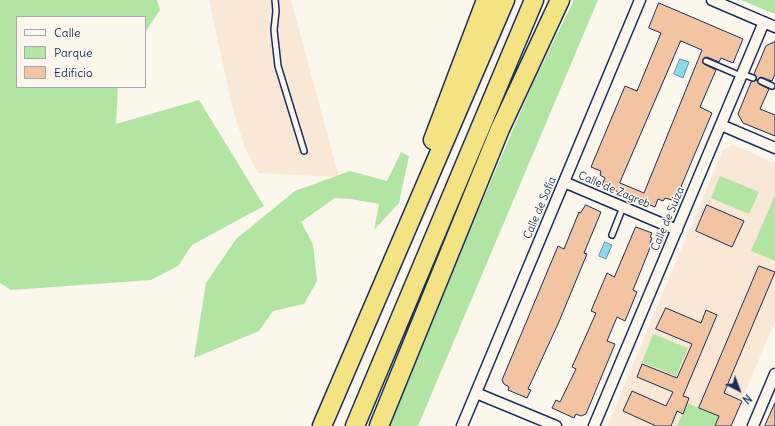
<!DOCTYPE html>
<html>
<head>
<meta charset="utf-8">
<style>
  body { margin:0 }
  #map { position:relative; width:775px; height:426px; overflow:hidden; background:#fbf7ec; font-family:Delius,sans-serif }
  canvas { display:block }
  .legend { position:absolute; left:16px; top:16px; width:130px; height:72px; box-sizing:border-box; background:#fbf7ec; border:1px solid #a1a7b3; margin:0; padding:5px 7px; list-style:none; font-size:12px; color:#1b2f5e }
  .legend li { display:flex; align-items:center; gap:8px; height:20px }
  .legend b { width:20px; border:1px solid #a1a7b3 }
  .north { position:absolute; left:719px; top:370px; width:40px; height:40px; -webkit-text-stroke:3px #fbf7ec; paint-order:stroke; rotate:138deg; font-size:11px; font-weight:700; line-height:16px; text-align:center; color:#1b2f5e }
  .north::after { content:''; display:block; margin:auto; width:14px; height:18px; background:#1b2f5e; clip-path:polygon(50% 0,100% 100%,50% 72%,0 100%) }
</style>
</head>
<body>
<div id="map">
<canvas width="775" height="426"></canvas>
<ul class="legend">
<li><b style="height:5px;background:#fbf7ec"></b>Calle</li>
<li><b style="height:11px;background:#b2e4a4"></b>Parque</li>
<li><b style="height:11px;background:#f3c4a2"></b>Edificio</li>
</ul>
<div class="north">N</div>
</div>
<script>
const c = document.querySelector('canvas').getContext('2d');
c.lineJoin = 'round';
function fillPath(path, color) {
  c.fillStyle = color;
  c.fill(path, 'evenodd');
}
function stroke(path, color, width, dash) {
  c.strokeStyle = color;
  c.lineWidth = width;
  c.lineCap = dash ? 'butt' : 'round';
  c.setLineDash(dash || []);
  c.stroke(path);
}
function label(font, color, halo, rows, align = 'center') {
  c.font = font + ' Delius,sans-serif';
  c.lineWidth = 3;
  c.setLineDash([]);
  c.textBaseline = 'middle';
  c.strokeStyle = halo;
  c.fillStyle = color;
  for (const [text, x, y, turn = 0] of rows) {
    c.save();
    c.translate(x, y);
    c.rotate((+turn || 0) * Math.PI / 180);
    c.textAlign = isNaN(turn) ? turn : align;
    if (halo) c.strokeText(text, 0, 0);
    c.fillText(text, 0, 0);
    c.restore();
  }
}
fillPath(new Path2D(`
  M209,0h82l48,177 -81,-4 -13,-25 -13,-42z
  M733,145l42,18v158l-44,105h-122l-1,-2 115,-274z`), '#f9e8d6');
fillPath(new Path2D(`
  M0,0h157l3,10 -15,22v-15h-128v70h101l-2,37 83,-24 65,106 -72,39 -14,21 -27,14 -140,10 -11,-7z
  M574,0h24l-180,426h-32l147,-343z
  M741,0h34v14z
  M401,152l8,4 -10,47 -25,27 5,-26 -28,-5 -16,-1 -34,24 12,22 4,37 -13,23 -31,7 -14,20 -65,27 12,-75 30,-44 59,-48 55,-20 37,10z
  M720,176l39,16 -10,22 -38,-16z
  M775,195v66l-24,-10z
  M653,334l35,14 -12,28 -34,-14z
  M687,403l32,13 -4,10h-38z`), '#b2e4a4');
const water = new Path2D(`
  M680,59l9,3 -6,16 -9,-4z
  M605,242l7,3 -6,14 -7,-3z`);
fillPath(water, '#8ad9e7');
stroke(water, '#5e95b0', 1);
const building = new Path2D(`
  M659,3l84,36 -10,24 -12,-5 -2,4 -12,-5 -4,2 1,5 12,6 -16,37 12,6 -37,88 -10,-3 -2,3 -5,-2 -3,8 -53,-22 3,-7 -5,-3 1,-4 -10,-4 34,-81 12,5 24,-58 -12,-5zM681,41l21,9 -58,143 -24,-10z
  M775,42v32l-3,7 -11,-4 -4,4 2,3 10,5 -9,20 15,6v21l-32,-13 -5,-9 13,-32 6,-2 -3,-6 12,-28z
  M586,205l15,7 -17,41 3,1 -29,70 -30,65 3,1 -4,8 -19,-8 1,-3 -5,-3 -2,-4 56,-134 6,3 15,-37 1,1z
  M707,205l37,16 -12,26 -36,-16z
  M636,227l16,6 -2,4 2,1 -2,5h2l-19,47 4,2 -12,29 -8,-4 -10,24 8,3 -29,70 -5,2 -5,-2 -2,4 -22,-10 4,-8 4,2 16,-33 -4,-2 24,-54 -5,-2 16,-38 7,4z
  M759,266l16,6 -51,121 18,8 -11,25h-16l4,-10 -20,-8z
  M666,308l35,15 5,-13 11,5 -34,81 6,2 -6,16 -6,-3 -6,15h-15l-33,-15 9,-20 34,15 7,-14 -36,-15 5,-13 35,14 15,-34 -36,-15z
  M775,403v23h-10z`);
fillPath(building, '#f3c4a2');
stroke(building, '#1b2f5e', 1);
const lane = new Path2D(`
  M275,0l1,11 -2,19 4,36 26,85
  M706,61l35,15
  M742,74l11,4
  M761,81l11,5
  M612,235l11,-28`);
const street = new Path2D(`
  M712,0l63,27
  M721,125l54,23
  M564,182l113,48
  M476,393l80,33
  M462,426l178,-426
  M594,426l170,-404
  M753,426l22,-52`);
const highway = new Path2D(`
  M433,140l53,-140
  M322,426l183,-426
  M355,426l179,-426
  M379,426l121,-297 60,-129`);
stroke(lane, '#1b2f5e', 8);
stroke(street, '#1b2f5e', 13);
stroke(highway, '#1b2f5e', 21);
stroke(lane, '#fbf7ec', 5);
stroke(street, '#fbf7ec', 10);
stroke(highway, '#f4e382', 18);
label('11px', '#1b2f5e', '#fbf7ec', [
  ["Calle de Zagreb",614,190,23],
  ["Calle de Sofía",540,208,-67],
  ["Calle de Suiza",668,219,-67]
]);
</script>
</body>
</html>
